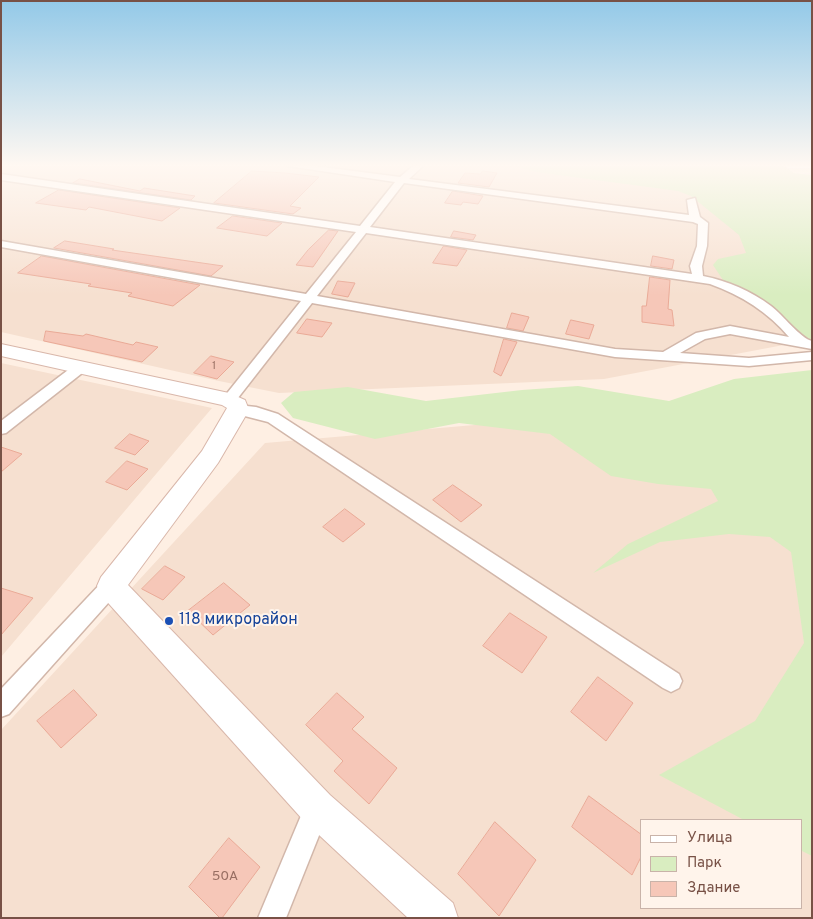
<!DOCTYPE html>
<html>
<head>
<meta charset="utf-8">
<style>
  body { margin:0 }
  #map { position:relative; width:813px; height:919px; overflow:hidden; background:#feefe3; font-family:Overpass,sans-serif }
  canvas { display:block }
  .frame { position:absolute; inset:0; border:2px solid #785146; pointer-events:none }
  .legend { position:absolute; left:640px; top:819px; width:162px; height:90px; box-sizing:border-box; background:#fff4eb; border:1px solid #c9b3a9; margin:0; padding:6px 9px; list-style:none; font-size:15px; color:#785146 }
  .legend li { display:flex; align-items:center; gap:10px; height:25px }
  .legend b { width:25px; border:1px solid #c9b3a9 }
</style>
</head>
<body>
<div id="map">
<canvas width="813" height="919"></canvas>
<div class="frame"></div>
<ul class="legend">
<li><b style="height:6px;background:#fff"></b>Улица</li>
<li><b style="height:14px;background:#d9edc0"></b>Парк</li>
<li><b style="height:14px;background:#f6c7b8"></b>Здание</li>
</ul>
</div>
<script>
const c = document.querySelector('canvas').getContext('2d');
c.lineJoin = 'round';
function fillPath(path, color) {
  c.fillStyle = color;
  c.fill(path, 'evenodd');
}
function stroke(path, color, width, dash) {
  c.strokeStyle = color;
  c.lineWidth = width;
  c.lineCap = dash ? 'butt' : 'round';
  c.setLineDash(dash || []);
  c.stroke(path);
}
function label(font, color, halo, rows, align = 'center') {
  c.font = font + ' Overpass,sans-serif';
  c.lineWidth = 4;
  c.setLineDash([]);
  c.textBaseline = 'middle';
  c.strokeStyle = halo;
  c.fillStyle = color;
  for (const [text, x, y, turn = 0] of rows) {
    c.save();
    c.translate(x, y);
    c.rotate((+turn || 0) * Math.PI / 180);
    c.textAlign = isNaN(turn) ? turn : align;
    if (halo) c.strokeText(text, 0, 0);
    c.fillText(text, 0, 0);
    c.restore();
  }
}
fillPath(new Path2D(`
  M1,166h776l33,174 -206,39 -325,14 -60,-12 -218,-49z
  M1,363l211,45 -211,249z
  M812,396v522h-811v-188l264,-287zM642,820h160v88h-160z`), '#f6e0d0');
fillPath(new Path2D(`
  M515,166h269l10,7 18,2v167l-17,-6 -66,-47 -16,-24 5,-6 28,-6 -7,-18 -48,-39 -13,-5 -142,-19z
  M812,370v486l-10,-5v-31h-58l-85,-45 96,-54 49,-78 -13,-91 -21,-15 -41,-3 -69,8 -67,31 35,-29 90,-43 -7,-12 -53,-5 -47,-8 -61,-42 -91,-11 -84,16 -82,-21 -12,-15 13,-11 54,-5 78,14 96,-11 56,-4 91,15 65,-22z`), '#d9edc0');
const building = new Path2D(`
  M252,171l33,2 34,4 -29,29 11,2 -8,6 -79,-11z
  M483,171l14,2 -8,14 -31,-4 7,-10 15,1z
  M80,179l60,12 4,-3 51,8 -4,4 -118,-17z
  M59,190l121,18 -18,13 -73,-14 -3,3 -50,-7z
  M453,191l30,5 -5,8 -15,-2 -2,3 -16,-2z
  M233,216l49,7 -15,13 -50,-8z
  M329,230l9,1 -25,36 -17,-2 12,-15z
  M454,231l22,4 -3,5 -22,-3z
  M65,241l49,8 -2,1 111,16 -12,10 -157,-28z
  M444,246l23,4 -10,16 -24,-3z
  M42,256l158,29 -27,21 -45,-10 4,-3 -44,-7 3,-2 -73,-11z
  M653,256l21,4 -2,9 -21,-3z
  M650,277l20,3 -2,29 4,1 2,16 -32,-4v-16h4z
  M338,281l17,2 -7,14 -16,-3z
  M512,313l17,4 -6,14 -16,-3z
  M307,319l25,4 -10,14 -25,-4z
  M571,320l23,5 -5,14 -23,-5z
  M46,331l37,5 3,-2 47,11 3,-3 22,5 -16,15 -98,-21z
  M504,339l13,3 -16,34 -7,-4z
  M211,356l23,6 -17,17 -23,-6z
  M130,434l19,7 -14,14 -20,-7z
  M1,447l21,7 -21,18z
  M127,461l21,8 -21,21 -21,-8z
  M453,485l29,20 -21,17 -28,-22z
  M345,509l20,15 -22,18 -20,-15z
  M165,566l20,11 -22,23 -21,-11z
  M224,583l26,22 -37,30 -25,-24z
  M1,588l32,10 -32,37z
  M510,613l37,24 -25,36 -39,-27z
  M598,677l35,26 -27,38 -35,-29z
  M74,690l23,25 -36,33 -24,-27z
  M337,693l27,24 -12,12 45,39 -28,36 -35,-33 9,-10 -37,-36z
  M589,796l53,39v20l-10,20 -60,-48z
  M495,822l41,38 -37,56 -41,-42z
  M229,838l31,29 -38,51h-2l-31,-31z`);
fillPath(building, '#f6c7b8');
stroke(building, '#eaaa97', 1);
const street = new Path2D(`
  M288,166h27l85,11 13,-11h10l-14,13 280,36 -2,-15 8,-2 5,19 8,6 -1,23 -5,20 1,10c25,5 48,15 68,30 11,8 30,33 41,35v8l-82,-15 -25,5 -25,14 69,5 63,-6v8l-63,6 -134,-9 -303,-54 -78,100 -5,2 -7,-5 2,-3 77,-96 -300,-54v-6l305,53 50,-62 -355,-52v-6l359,52 35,-44zM404,183l289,39 5,2 -1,22 -7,20 2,8 -322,-47zM366,233l344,51c31,11 58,28 79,53l-59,-11 -34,7 -33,19 -48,-3 -298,-53z
  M81,363l7,4 -2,3 -80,63 -5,1v-13l75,-57z
  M238,405l18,2 22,7 401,260 3,7 -3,7 -8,4 -8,-4 -395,-266 -35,-9 -2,-3 2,-3z
  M111,578l7,2 3,6 -3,6 -109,122 -8,3v-28l103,-109z
  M317,795l9,4 4,9 -44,110h-28l50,-119z`);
const secondary = new Path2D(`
  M1,344l228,49 16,7 4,10 -31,53 -90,122 202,210 123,108 5,15h-50l-104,-97 -203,-226 -4,-9 4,-9 101,-126 25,-43 -5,-3 -221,-49z`);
stroke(street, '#d2b7aa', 3);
stroke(secondary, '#d9b7aa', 2);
fillPath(street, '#fff');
fillPath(secondary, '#fff');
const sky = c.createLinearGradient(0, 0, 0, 295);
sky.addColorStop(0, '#93c9e8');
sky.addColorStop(0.56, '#fff8f2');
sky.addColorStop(1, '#fff8f200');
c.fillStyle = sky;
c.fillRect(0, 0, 813, 295);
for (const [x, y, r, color] of [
  [169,621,5,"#1a4fb4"]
]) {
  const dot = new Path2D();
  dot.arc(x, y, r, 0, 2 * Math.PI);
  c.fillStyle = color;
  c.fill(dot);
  stroke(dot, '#fff4eb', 2);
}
label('11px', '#986e62', null, [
  ["1",214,367]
]);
label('14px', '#986e62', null, [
  ["50А",225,877]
]);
label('16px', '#164399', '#fff4eb', [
  ["118 микрорайон",179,621]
], 'left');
</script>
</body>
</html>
